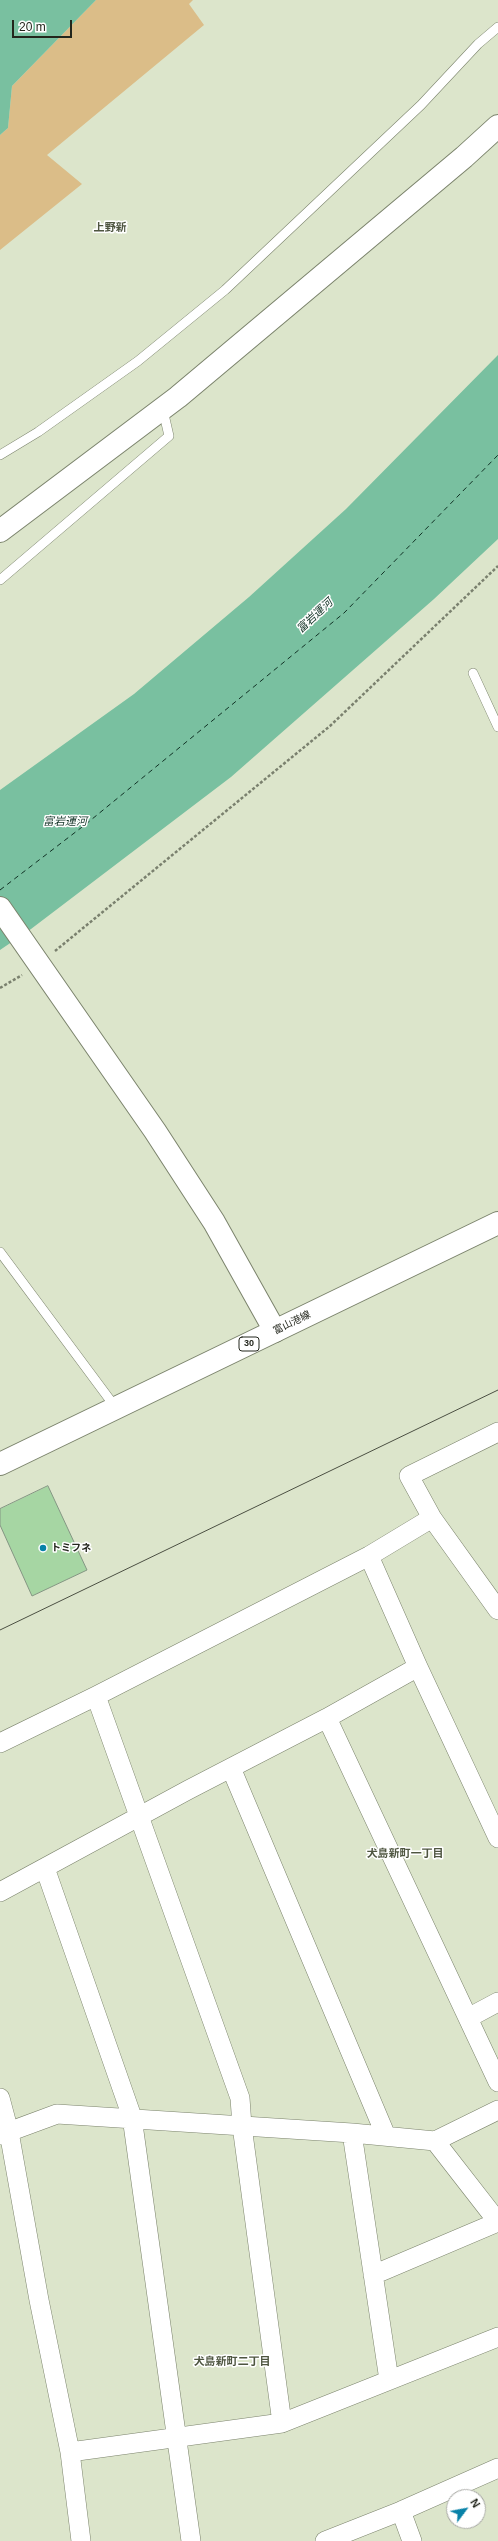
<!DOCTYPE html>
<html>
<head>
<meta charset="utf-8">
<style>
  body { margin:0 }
  #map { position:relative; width:498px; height:2541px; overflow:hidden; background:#dce5cb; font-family:Arial,sans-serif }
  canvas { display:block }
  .north { position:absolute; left:446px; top:2489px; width:40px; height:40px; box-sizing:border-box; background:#fff; border:1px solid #a7a8a4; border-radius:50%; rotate:58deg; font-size:11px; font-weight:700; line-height:16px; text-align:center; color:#23261c }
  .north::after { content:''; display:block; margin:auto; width:14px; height:18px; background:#0882a8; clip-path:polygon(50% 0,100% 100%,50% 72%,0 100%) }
  .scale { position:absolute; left:12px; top:20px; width:60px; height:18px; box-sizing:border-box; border:2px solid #23261c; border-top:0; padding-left:5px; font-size:12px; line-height:14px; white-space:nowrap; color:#23261c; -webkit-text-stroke:3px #fff; paint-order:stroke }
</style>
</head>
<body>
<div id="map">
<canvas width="498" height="2541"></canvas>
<div class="north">N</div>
<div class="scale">20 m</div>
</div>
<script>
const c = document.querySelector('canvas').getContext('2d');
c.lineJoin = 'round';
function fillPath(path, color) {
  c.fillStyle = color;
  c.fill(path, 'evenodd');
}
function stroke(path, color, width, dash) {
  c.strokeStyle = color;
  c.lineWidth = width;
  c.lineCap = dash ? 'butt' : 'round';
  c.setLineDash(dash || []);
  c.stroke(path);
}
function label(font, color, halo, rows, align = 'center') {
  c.font = font + ' Arial,"Noto Sans JP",sans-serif';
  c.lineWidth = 3;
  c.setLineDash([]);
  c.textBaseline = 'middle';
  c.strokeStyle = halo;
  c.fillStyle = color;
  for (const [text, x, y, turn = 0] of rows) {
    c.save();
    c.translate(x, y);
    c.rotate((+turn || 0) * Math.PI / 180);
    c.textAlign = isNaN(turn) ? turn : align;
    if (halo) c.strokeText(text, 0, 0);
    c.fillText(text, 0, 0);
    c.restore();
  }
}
fillPath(new Path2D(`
  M96,0h97l-4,4 15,21 -157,130 35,29 -82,66v-115l8,-7 4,-42z`), '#dbbd88');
fillPath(new Path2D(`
  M0,0h96l-84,86 -4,42 -8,7z
  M498,355v184l-64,60 -203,178 -200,152 -31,21v-160l134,-96 115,-97 97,-88z`), '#79c0a0');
stroke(new Path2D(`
  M0,890l86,-66 258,-211 154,-158`), '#113225', 1, [5, 4]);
const building = new Path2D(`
  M48,1486l39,84 -55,26 -32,-71v-16z`);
fillPath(building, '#a6d6a3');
stroke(building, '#849683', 1);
const service = new Path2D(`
  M0,455l38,-23 100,-71 87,-71 196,-185 57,-61 20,-17
  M0,580l169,-144 -6,-26
  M473,673l25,54
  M0,1252l116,156`);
const minor = new Path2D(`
  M432,1518l66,92
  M369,1556l49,111
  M96,1696l144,402 2,28 40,297
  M327,1718l171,364
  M0,1743l96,-47 273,-140 63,-38 -23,-42 89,-44
  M231,1768l155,368
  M45,1868l87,249 59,424
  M0,1892l188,-102 139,-72 91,-51 80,171
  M468,2018l30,-16
  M0,2098l9,34 30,168 31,152 11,89
  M352,2133l37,247
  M0,2135l57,-21 295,19 83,8 63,81
  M435,2141l63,-31
  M373,2275l125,-53
  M70,2452l212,-29 216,-86
  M401,2511l11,30
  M325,2541l76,-30 97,-43`);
const tertiary = new Path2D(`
  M0,531l178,-134 286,-240 34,-31
  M0,908l155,223 59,91 61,109`);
const primary = new Path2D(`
  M0,1464l498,-241`);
stroke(service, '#7b836c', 10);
stroke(minor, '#7b836c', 20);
stroke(tertiary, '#7b836c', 24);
stroke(primary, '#7b836c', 24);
stroke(new Path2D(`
  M55,951l275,-225 168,-160
  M0,988l22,-13`), '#7a806e', 2.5, [3, 2]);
stroke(service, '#fff', 9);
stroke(minor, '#fff', 19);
stroke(tertiary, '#fff', 22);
stroke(primary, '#fff', 22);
stroke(new Path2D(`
  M0,1630l498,-240`), '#4b4f42', 1);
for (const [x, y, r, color] of [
  [43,1548,4,"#0882a8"]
]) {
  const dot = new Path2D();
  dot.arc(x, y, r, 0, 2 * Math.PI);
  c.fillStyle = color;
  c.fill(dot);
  stroke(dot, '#fff', 1.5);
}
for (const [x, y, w] of [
  [249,1344,20]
]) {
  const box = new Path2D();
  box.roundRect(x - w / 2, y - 7, w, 14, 3);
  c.fillStyle = '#fff';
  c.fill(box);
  stroke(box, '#23261c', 1);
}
label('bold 9px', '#23261c', null, [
  ["30",249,1344]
]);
label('10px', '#23261c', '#fff', [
  ["富山港線",292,1323,-26]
]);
label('bold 10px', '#23261c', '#fff', [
  ["トミフネ",51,1548]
], 'left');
label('bold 11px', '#4e5540', '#fff', [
  ["上野新",110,228],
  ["犬島新町一丁目",405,1854],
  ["犬島新町二丁目",232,2362]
]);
label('italic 11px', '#113225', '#fff', [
  ["富岩運河",315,616,-43],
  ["富岩運河",65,822]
]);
</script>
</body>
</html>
